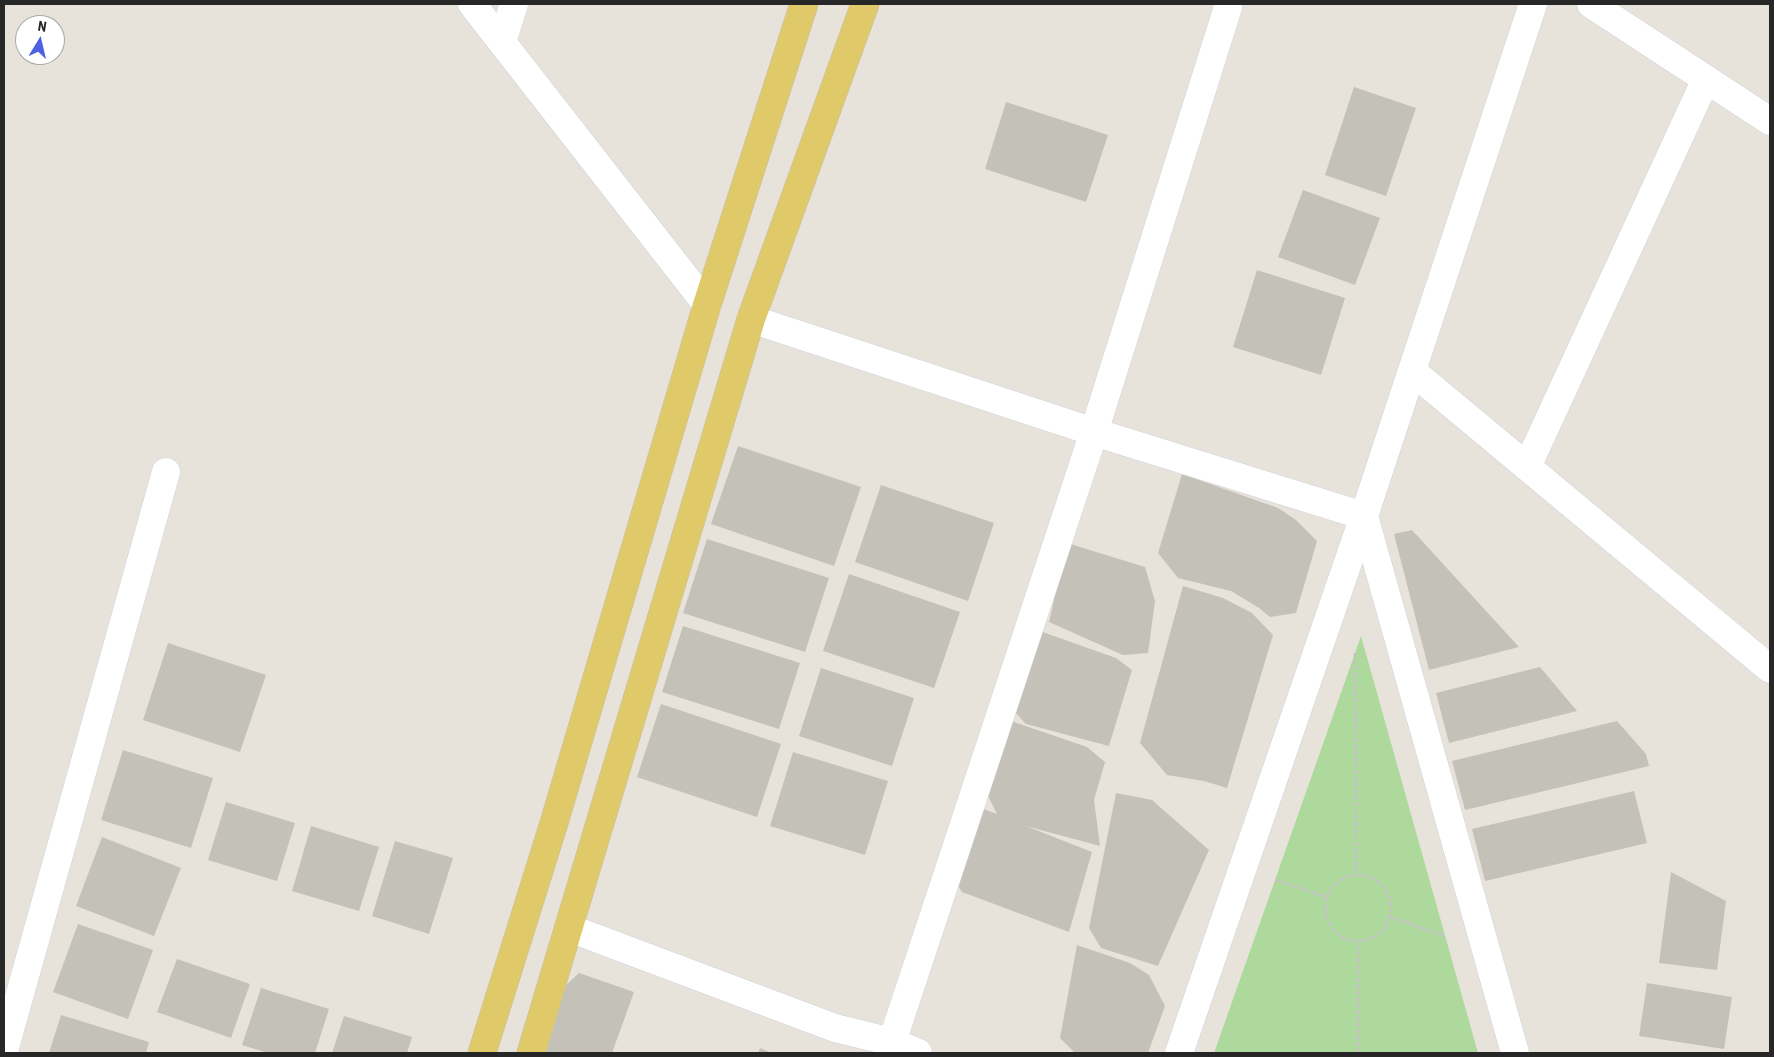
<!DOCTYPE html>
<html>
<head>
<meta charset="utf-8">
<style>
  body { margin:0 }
  #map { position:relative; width:1774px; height:1057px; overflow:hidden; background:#e8e3da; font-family:"Roboto Condensed",sans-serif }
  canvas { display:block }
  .frame { position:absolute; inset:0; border:5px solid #272727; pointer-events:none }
  .north { position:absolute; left:15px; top:15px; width:50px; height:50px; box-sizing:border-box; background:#fff; border:1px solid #a9a9a9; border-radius:50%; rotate:9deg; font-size:14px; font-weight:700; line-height:20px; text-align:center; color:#272727 }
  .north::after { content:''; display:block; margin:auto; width:18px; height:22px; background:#4d61e3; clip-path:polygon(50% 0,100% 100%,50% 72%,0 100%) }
</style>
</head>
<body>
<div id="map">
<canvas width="1774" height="1057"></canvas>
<div class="frame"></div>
<div class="north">N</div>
</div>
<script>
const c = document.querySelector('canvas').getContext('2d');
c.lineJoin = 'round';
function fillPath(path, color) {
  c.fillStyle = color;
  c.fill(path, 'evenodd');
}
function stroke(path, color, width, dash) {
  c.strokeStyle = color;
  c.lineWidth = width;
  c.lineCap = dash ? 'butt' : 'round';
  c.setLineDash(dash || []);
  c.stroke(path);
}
fillPath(new Path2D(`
  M1361,636l117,417h-264z`), '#aed99d');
fillPath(new Path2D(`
  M1354,87l62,21 -30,88 -61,-21z
  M1006,102l102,33 -22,67 -101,-33z
  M1303,190l77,28 -25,67 -77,-28z
  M1257,270l88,28 -24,77 -88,-28z
  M738,446l123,41 -27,79 -123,-42z
  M1182,474l96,34 18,12 21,21 -21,72 -26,4 -11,-9 -28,-17 -53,-13 -20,-25z
  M881,485l113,38 -26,78 -113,-39z
  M1412,530l107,117 -90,23 -35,-136z
  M707,539l122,39 -24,74 -122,-39z
  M1067,543l78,24 10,34 -7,52 -25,2 -74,-33z
  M849,574l111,38 -26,76 -111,-37z
  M1183,586l40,12 29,15 21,22 -46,153 -23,-7 -37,-6 -27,-32z
  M683,626l117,37 -21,66 -117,-37z
  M1037,630l79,28 16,12 -23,76 -83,-22 -13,-14z
  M168,643l98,32 -26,77 -97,-32z
  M1540,667l37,44 -128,32 -13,-50z
  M821,668l93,30 -22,68 -93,-30z
  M661,704l120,40 -24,73 -120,-40z
  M1008,720l79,27 18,15 -11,38 6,46 -74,-20 66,26 -23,80 -107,-40 -7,-12 23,-73 19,7 -12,-24z
  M1617,721l29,33 3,12 -184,44 -13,-49z
  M123,750l90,28 -22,70 -90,-28z
  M793,752l95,29 -23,74 -95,-29z
  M1634,791l13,52 -162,38 -13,-52z
  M1116,793l36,7 57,50 -51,116 -57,-18 -12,-20z
  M226,802l69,21 -18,58 -69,-21z
  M311,826l68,21 -20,64 -67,-20z
  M102,837l79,31 -27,68 -78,-30z
  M395,841l58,17 -24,76 -57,-18z
  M1671,872l55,29 -9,69 -58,-7z
  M78,924l75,26 -25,69 -75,-27z
  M1077,945l53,18 19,12 16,31 -17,47h-73l-15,-15z
  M177,959l73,25 -19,54 -74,-26z
  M579,973l55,19 -22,61h-72l23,-65z
  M1647,983l85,14 -8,52 -85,-13z
  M261,988l68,21 -14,44h-47l-26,-8z
  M61,1015l88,27 -3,11h-97z
  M344,1016l68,21 -5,16h-75z
  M760,1048l12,5h-14z`), '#c4c1b9');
const street = new Path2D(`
  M472,4l235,301
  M1591,4l179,117
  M502,42l12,-38
  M751,319l343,113 270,84 151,537
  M1412,371l358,298
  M1527,467l179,-388
  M569,928l266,100 57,14 26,11
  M892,1042l202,-610 134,-425
  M4,1051l162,-579
  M1179,1053l185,-537 169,-512`);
const primary = new Path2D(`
  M482,1053l72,-230 153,-518 97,-301
  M531,1053l220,-734 114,-315`);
stroke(street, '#d0d2df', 29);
stroke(primary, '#c3c3c3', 29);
stroke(new Path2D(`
  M1355,653l1,222
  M1325 908a33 33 0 1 1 66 0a33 33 0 1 1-66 0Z
  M1275,880l52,17
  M1390,917l55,19
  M1358,1053l1,-112`), '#c3c3c3', 3, [4, 2.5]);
stroke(street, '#fff', 28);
stroke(primary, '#dfc969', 28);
</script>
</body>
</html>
